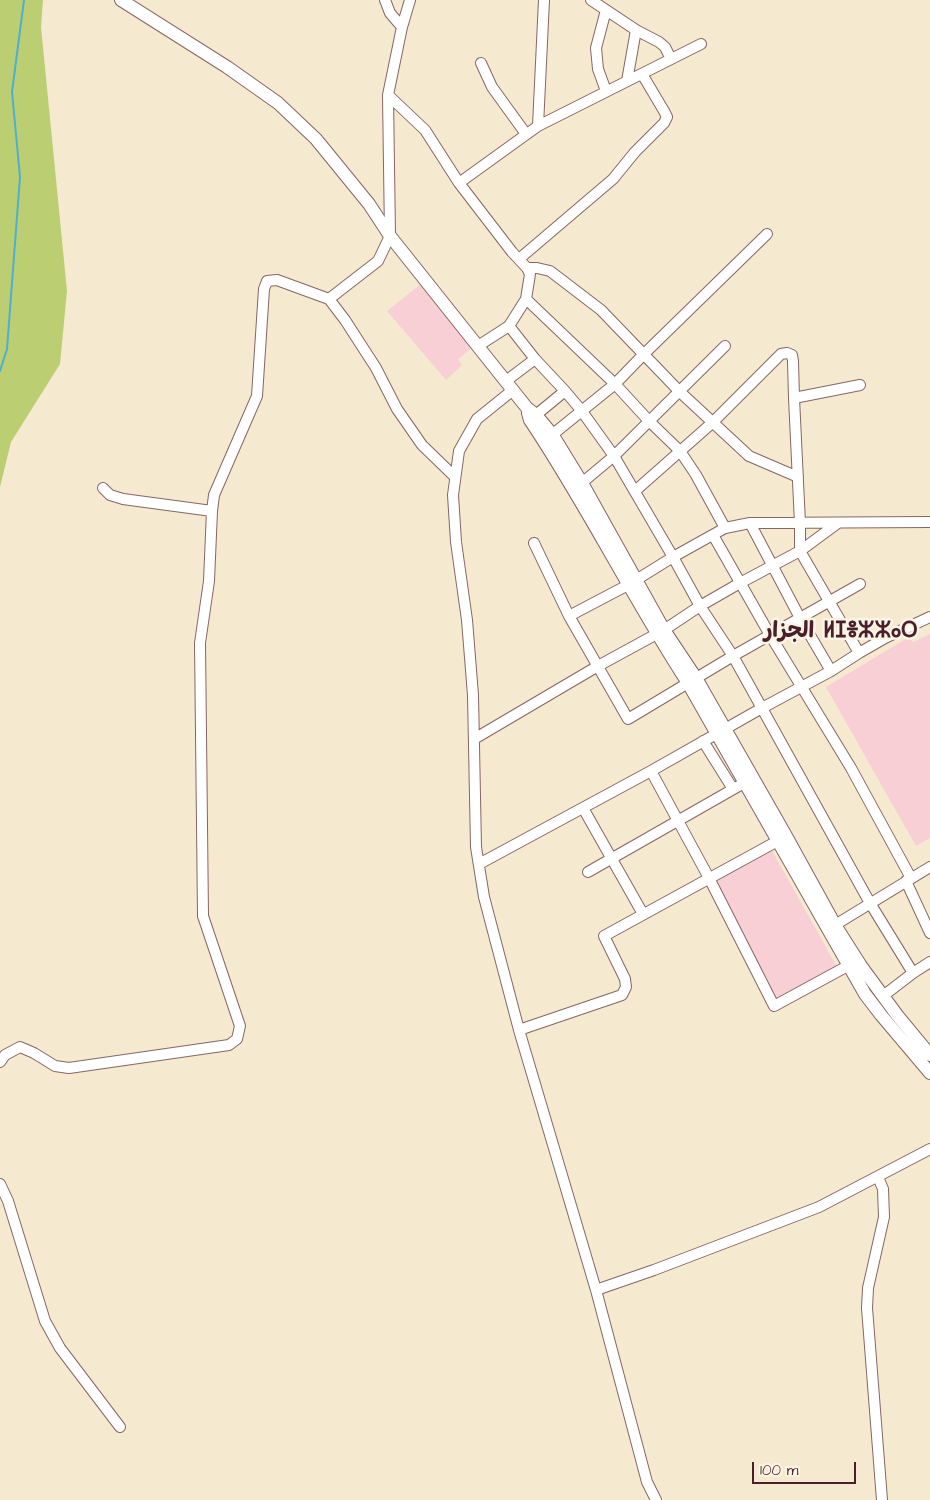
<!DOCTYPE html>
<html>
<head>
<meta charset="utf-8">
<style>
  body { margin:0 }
  #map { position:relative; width:930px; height:1500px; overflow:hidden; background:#f5e9d0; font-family:"Architects Daughter",sans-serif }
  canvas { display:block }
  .scale { position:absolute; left:752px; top:1462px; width:104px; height:22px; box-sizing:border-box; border:2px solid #4a1f2b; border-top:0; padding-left:6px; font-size:15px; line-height:18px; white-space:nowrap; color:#4a1f2b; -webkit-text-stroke:4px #fcf5e5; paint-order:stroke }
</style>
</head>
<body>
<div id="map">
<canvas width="930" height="1500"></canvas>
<div class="scale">100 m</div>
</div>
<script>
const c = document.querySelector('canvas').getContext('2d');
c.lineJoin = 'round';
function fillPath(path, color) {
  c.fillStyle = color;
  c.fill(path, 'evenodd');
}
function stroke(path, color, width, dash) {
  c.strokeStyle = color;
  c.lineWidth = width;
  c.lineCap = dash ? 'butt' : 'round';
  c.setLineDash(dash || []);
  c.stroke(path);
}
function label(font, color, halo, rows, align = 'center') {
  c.font = font + ' "Architects Daughter","Playpen Sans Arabic","Noto Sans Tifinagh",sans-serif';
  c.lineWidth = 5;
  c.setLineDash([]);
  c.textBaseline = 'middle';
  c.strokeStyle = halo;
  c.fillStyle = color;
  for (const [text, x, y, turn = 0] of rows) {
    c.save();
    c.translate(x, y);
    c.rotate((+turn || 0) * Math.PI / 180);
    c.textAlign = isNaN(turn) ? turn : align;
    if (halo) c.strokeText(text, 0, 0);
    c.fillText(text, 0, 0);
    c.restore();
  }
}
fillPath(new Path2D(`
  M421,284l52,63 -15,12 4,6 -16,15 -59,-69z
  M930,634v204l-14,8 -90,-159 83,-50 4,5z
  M771,849l66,118 -61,32 -60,-118z`), '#f7cfd5');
fillPath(new Path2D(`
  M0,0h43l-2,27 26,264 -7,73 -49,78 -11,45z`), '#bbcf72');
stroke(new Path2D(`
  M0,371l7,-22 13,-172 -8,-85 12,-92`), '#4fafce', 2);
const minor = new Path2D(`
  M385,0l5,13 12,14
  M591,0l45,30 23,12 6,5 6,12
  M481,63l11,24 34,47
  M627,81l9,-51
  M606,91l-8,-22 -2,-21 10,-38
  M388,95l37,35 34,53 53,69 15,16 3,6 -4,25 -17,27 -31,20
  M538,126l6,-126
  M459,183l79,-57 163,-82
  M519,259l94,-80 22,-27 29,-29 3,-6 -3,-6 -22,-37
  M527,268h10l13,3 51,39 79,82 69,64 49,21
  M329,299l16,21 31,48 21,41 25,36 33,32
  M526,299l89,85 34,37 31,30 16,24 29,53
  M509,326l26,33 30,32 16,19 33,46 59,101 27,49 33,50 137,247 43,70 -30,23
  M506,381l29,-22
  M513,390l-36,29 -18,32 -6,44 3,47 11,78 6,75 3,152 8,50 35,133 77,260 51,192 9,18
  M794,398l66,-13
  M531,419l34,-28
  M547,439l68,-55 29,-30 123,-120
  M577,487l37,-31 111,-110
  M103,488l7,7 13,4 89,12
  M635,491l77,-68 69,-69 6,-1 5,2 1,6 1,37 6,125v28l59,102
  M750,523l50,95 31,53
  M713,535l57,100 81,133 60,110
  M534,543l35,73 59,103 105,-63 127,-72
  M569,616l59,-31 45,-28 52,-29 25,-5 180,-1
  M474,739l124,-73 66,-36 36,-24 40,-23 60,-32 38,-28
  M703,741l30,48
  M651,771l58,107 65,128 81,-44
  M583,808l60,106
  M479,864l172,-93 111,-63 69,-37 28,-18 26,-15 45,-21
  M588,872l156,-89
  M906,881l24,52
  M835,925l95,-58
  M913,973l17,-11
  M519,1030l103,-35 4,-8 -1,-8 -21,-43 179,-98
  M0,1062l5,-7 15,-8 14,6 21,13 14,2 160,-23 8,-6 3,-13 -37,-110 -3,-273 9,-62 3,-70 2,-16 43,-99 7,-107 3,-8 10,-1 52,19 49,-38 12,-25 -2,-141 14,-68 8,-27
  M878,1177l5,12 1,28 -16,71 -1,20 15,192
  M0,1184l8,17 37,120 15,27 60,79
  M596,1290l58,-20 165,-63 111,-58`);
const major = new Path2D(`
  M121,0l106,67 51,36 38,36 53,65 21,32 137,172 9,7 16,19 30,49 82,147 32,48 90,158 49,89 26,41 36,49 33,40
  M528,413l2,7c57,85 102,177 158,263l177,311 16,21 49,58`);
stroke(minor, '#866665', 12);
stroke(major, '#866665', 14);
stroke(minor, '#fff', 10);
stroke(major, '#fff', 12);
label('bold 22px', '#4a1f2b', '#fcf5e5', [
  ["الجزار ⵍⵊⴻⵣⵣⴰⵔ",841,632]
]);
</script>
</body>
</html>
